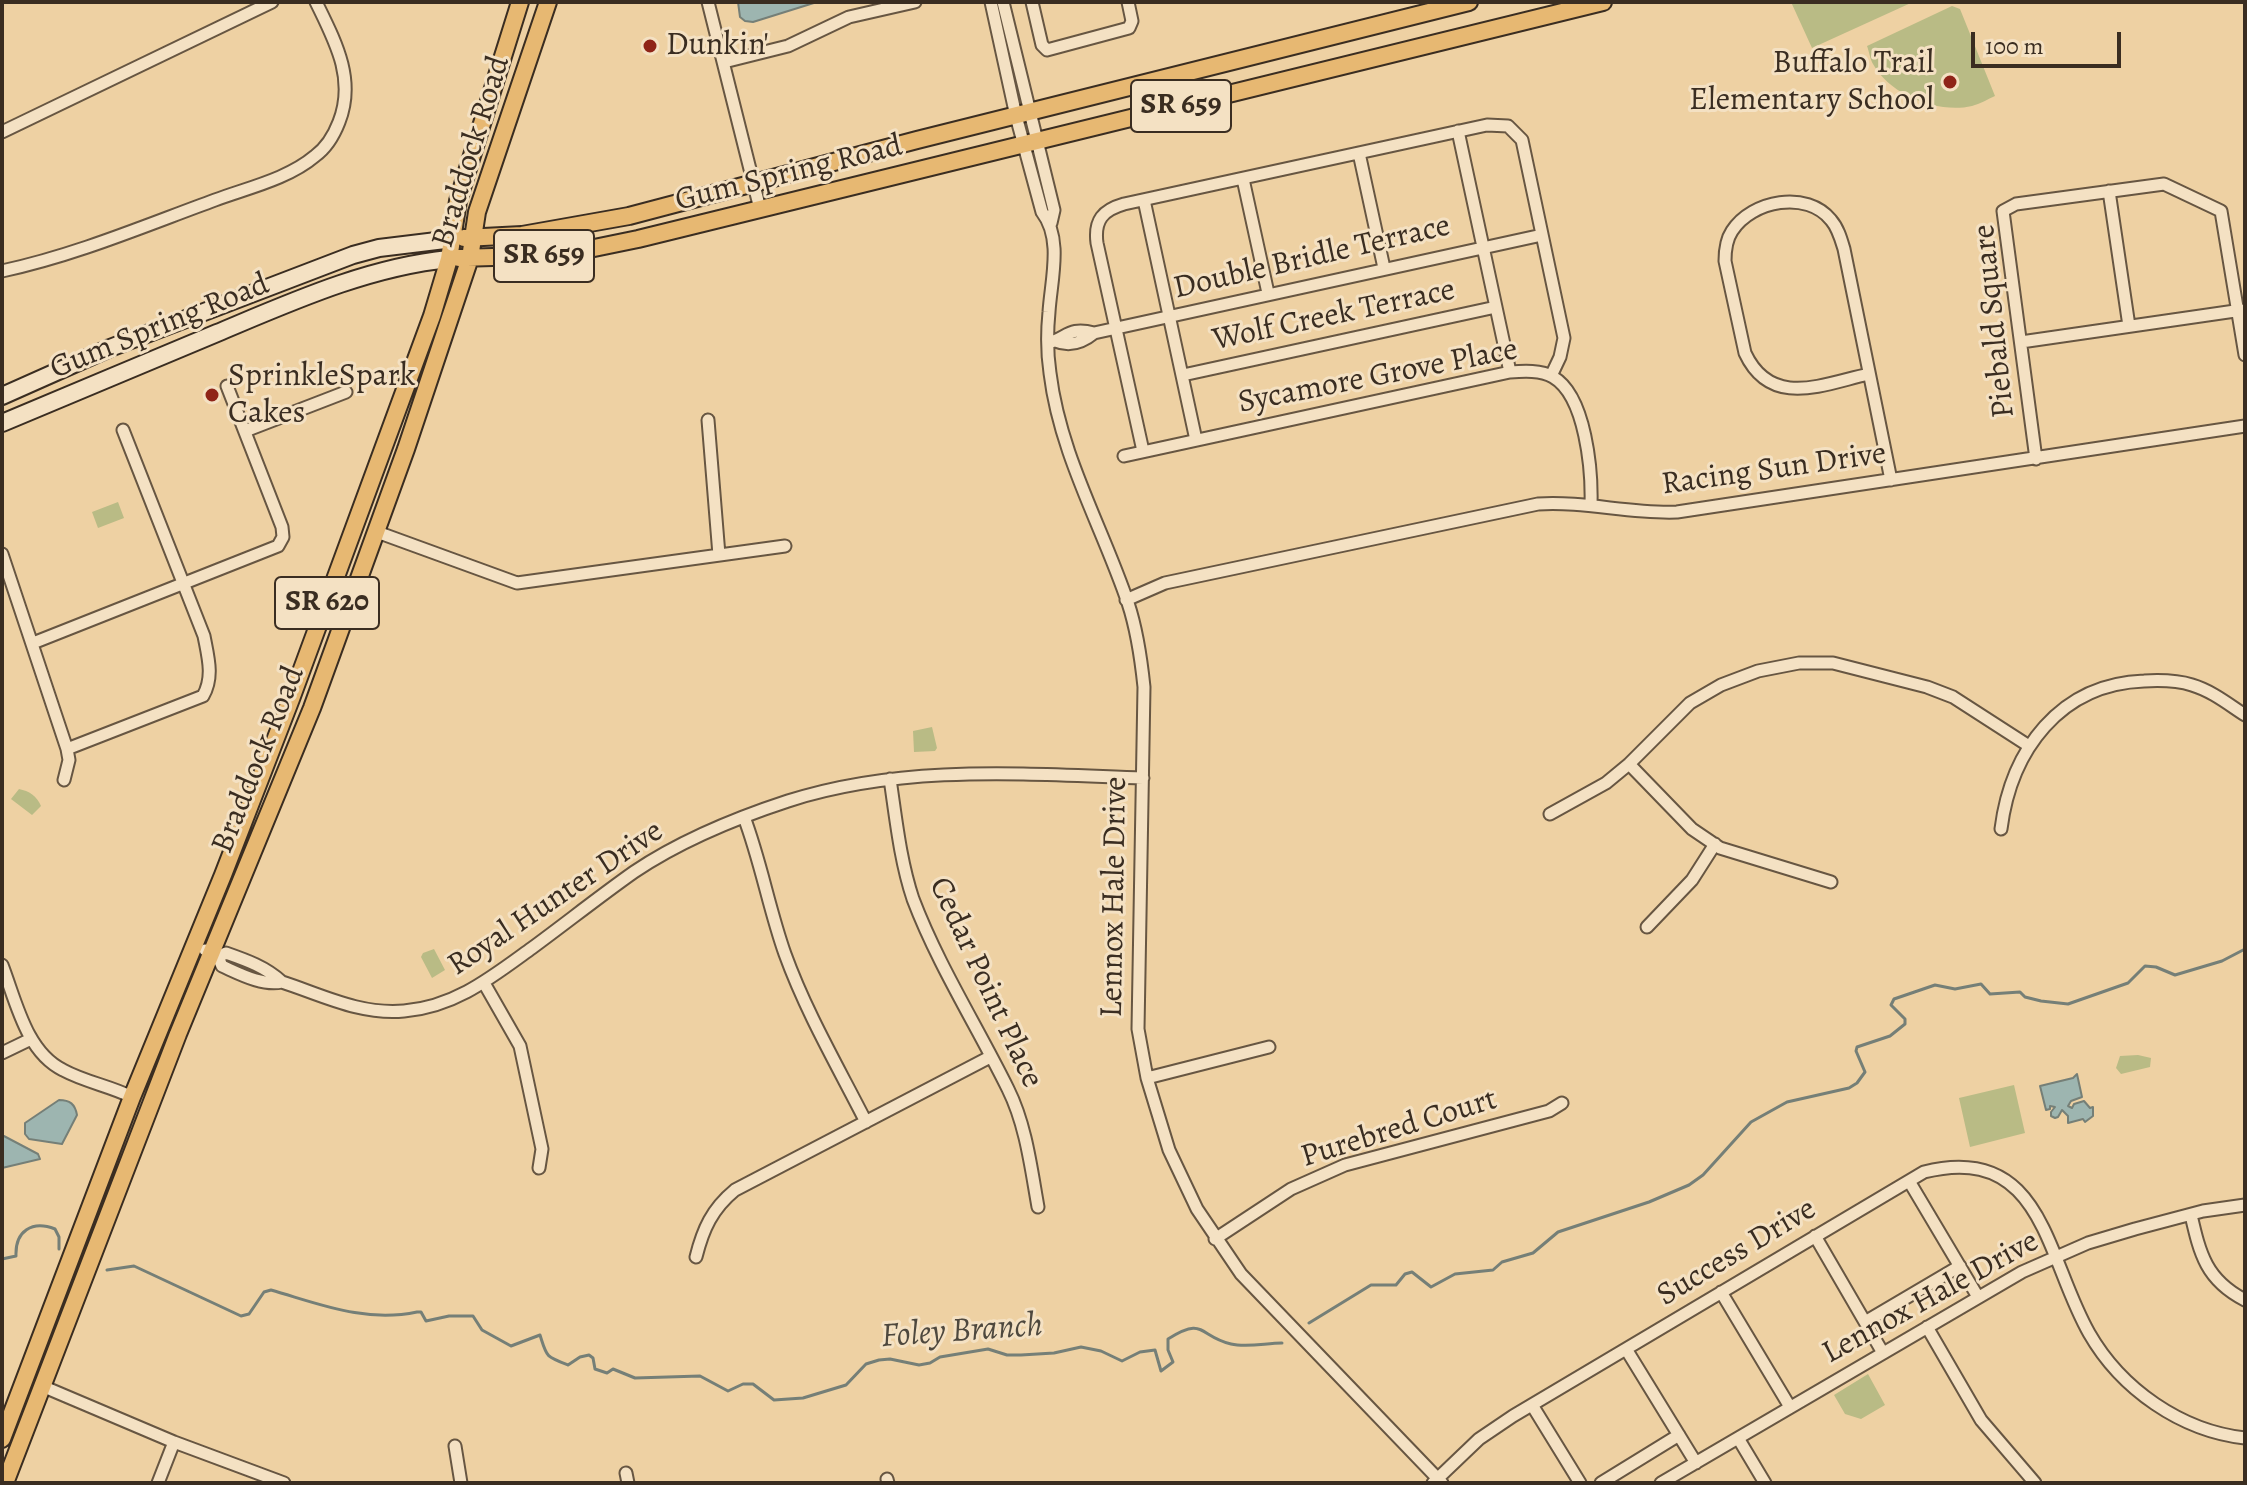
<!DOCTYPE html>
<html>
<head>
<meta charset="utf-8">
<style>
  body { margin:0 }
  #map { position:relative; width:2247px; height:1485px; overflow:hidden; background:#eed1a3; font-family:Alegreya,serif }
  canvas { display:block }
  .frame { position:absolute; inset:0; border:4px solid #3a2d21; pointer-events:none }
  .scale { position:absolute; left:1971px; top:32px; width:150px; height:36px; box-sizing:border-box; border:4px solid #3a2d21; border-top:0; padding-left:10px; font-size:24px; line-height:28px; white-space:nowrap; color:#3a2d21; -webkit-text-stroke:6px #f4e1c3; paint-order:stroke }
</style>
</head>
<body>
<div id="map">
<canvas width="2247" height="1485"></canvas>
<div class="frame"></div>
<div class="scale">100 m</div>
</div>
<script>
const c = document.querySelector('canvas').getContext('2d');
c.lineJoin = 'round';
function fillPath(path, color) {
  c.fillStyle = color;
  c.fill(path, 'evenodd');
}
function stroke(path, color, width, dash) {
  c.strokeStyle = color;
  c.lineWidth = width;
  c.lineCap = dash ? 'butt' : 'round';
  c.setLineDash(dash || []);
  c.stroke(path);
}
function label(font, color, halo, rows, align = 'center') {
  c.font = font + ' Alegreya,serif';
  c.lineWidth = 6;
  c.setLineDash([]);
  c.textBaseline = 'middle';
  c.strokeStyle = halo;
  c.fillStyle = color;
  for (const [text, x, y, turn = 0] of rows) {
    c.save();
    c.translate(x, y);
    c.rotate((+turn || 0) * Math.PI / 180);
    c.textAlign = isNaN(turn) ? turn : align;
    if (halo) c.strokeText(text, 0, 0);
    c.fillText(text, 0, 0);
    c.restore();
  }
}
fillPath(new Path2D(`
  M1791,2h122l-101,46z
  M1952,6l8,3 35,87c-7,3 -15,8 -23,10 -34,8 -82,-11 -99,-42 -3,-5 -4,-13 -6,-18z
  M118,502l6,16 -26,10 -6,-16z
  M932,727l5,21 -2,3 -21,1 -1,-21z
  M19,789c10,2 18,7 22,17l-9,9 -21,-16z
  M434,949l11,21 -13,8 -11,-21 2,-4z
  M2138,1055l13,3 -1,9 -29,7 -5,-6 4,-12z
  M2014,1085l11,48 -55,14 -11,-49z
  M1868,1374l17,31 -24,14 -16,-5 -11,-19z`), '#b9bb85');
const water = new Path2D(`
  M738,2h79l-64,20 -8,-1 -5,-4z
  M2077,1074l5,23 -11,4 -3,5 4,2 2,-4 10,-3 6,7 3,-1v9l-8,6 -2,-3 -15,4v-7l-6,-6 -4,7 -3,1 -4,-2v-4l4,-5 -5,-1v3l-4,1 -6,-24 33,-8z
  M59,1100c11,0 16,4 18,15l-15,29 -33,-5 -4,-5v-11z
  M2,1135l36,19 2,5 -38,9z`);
fillPath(water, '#9db5b0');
stroke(water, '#757f77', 2);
stroke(new Path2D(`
  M2,1259l14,-3c-1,-25 16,-36 39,-27l4,8v12
  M107,1270l27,-4 107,50 8,-2 15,-22 7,-2c49,14 94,33 146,22h4l5,9 23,-5h24l9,14 29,16 29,-11c7,22 5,21 28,30l12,-8 9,-2 4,3 2,11 12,4 6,-4 22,9 65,-2 28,15 15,-7h10l21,16 29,-2 43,-13 20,-21 13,-4 11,-1 29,6 11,-2 10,-6 48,-8 19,6h14l33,-2 27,-6 20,4 21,10 18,-9 15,-2 6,21 12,-9 -5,-12v-11c37,-23 30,-3 63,5 16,4 35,-1 51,-1
  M1309,1323l62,-38h25l9,-11 7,-2 19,15 24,-13 38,-4 9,-8 31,-9 25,-21 91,-30 40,-17 14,-10 48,-53 36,-20 62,-14 8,-5 8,-11 -9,-21 1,-4 33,-11 15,-12v-5l-14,-14 3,-6 41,-14 20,4 26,-5 9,10 30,-2 5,5 16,4 27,3 60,-21 17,-17 11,1 19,8 47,-14 23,-12`), '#757f77', 3);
const street = new Path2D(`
  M708,2l52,207
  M991,2l25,114 26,96c21,27 9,68 7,100 -2,20 -2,41 1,61 10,82 52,153 78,230 9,27 13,55 16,84l-6,342 9,49 22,72 28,59 44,65 201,209
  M1003,2l51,208 -3,13
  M1032,2l10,43 5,5 82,-22 3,-7 -4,-19
  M724,62l64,-16 61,-29 66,-15
  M1458,131l52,241
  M2,132l270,-130
  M1359,153l25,115
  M1243,179l25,114
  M2109,191l20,135
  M1144,200l52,240
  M2,271c74,-16 142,-45 213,-71 32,-12 73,-21 100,-44 11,-8 19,-21 24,-34 17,-43 -4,-81 -23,-120
  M1055,341c15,6 27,2 39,-8
  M2021,342l221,-32
  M1048,343c19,-5 21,-17 46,-10l448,-98
  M1869,374c-46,10 -98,35 -124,-21l-20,-92c0,-10 1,-21 7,-30 20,-31 75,-41 99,-11 7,8 10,19 13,29l47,231
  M1183,375l313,-68
  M708,420l11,135
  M245,431l101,-39
  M1143,451l-46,-208c-3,-23 6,-33 27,-39l363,-79 21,1 14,14 42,198 -4,19 -9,19
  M1124,456l386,-84c14,-1 31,-2 43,5 33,19 39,94 38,128
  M2036,459l-33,-248 13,-7 148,-20 57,27 24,144
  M377,532l140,51 268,-37
  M2,554l65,195 2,11 -5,20
  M1126,600l39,-17 373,-79c47,-3 92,10 139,8l568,-86
  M33,643l245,-97 5,-9 -1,-10 -55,-141
  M67,749l136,-53c11,-19 5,-39 1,-60l-81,-206
  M1629,764l63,65 28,19 111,34
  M890,779c6,40 10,81 23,120 25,66 64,127 95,190 18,36 23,79 30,118
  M1550,814l56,-31 23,-19 61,-61 31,-18 37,-14 41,-8h34l94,24 26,10 76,49
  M744,817c17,45 25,92 41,137 21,58 53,113 81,168
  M2001,829c10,-79 59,-145 143,-148 17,-1 32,-1 48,4 20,6 36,19 53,30
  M1647,927l45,-47 23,-36
  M205,950l13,7 4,9c18,8 40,20 60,16 40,13 78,33 122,29 51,-4 88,-34 128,-63 34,-25 68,-52 102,-76 46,-31 102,-54 154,-71 115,-37 236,-27 355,-23
  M218,957l8,-4c20,7 40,14 56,29
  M2,965c14,36 24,87 61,105 22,12 47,16 69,27
  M484,983l36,63 22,103 -3,19
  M2,1053l29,-14
  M1147,1078l122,-31
  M1909,1181l69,116
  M2191,1215c9,39 15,65 54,85
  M1815,1236l68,117
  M1215,1239l76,-50 54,-24 204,-54 13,-8
  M696,1257c7,-28 16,-48 39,-67l255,-133
  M1721,1292l69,115
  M1865,1322l95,-56
  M1927,1327l54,93 54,63
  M1626,1349l70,114
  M42,1386l132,56 110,41
  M1532,1405l48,78
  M1738,1438l27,45
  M455,1446l6,37
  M626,1473l2,10
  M887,1479l1,4
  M158,1483l16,-41
  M1433,1483l46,-44 34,-23 411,-244c119,-30 122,86 165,161 32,56 92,98 156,105
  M1601,1483l78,-48
  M1661,1483l361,-211 66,-29 47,-14 68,-18 42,-6`);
const secondary = new Path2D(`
  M2,396l108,-48 243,-93 26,-7 74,-9
  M2,423c72,-30 143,-60 215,-90 74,-31 151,-66 232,-74`);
const primary = new Path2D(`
  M464,238l58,-3 107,-19 288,-76 552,-138
  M459,258l101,-3 78,-16 965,-237
  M2,1439l130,-342 91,-222 68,-176 141,-383 17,-57 9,-58 7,-23 55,-176
  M5,1483l173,-449 134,-326 94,-259 64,-191 7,-46 71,-210`);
stroke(street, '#675642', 15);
stroke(secondary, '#3a2d21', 20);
stroke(primary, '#3a2d21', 20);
stroke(street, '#f4e1c3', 11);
stroke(secondary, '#f4e1c3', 16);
stroke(primary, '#e7b872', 16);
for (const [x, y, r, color] of [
  [650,46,8,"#8f2418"],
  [1950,82,8,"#8f2418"],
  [212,395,8,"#8f2418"]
]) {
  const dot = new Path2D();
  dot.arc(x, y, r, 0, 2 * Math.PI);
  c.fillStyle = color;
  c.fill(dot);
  stroke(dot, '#f4e1c3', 3);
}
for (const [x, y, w] of [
  [1181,106,100],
  [544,256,100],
  [327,603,104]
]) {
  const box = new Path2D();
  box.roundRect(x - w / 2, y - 26, w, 52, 6);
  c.fillStyle = '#f4e1c3';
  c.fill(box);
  stroke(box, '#3a2d21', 2);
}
label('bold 30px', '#3a2d21', null, [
  ["SR 659",1181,106],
  ["SR 659",544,256],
  ["SR 620",327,603]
]);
label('32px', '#3a2d21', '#f4e1c3', [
  ["Dunkin'",666,46],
  ["Buffalo Trail",1934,64,"right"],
  ["Elementary School",1934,101,"right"],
  ["SprinkleSpark",228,377],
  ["Cakes",228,414]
], 'left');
label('32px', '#3a2d21', '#f4e1c3', [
  ["Braddock Road",472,152,-73],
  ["Gum Spring Road",789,174,-14],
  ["Double Bridle Terrace",1312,258,-13],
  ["Wolf Creek Terrace",1334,316,-12],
  ["Piebald Square",1995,321,-96],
  ["Gum Spring Road",160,327,-22],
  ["Sycamore Grove Place",1378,377,-11],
  ["Racing Sun Drive",1774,470,-8],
  ["Braddock Road",259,760,-68],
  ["Lennox Hale Drive",1115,897,-89],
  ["Royal Hunter Drive",556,899,-34],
  ["Cedar Point Place",985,983,65],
  ["Purebred Court",1399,1129,-17],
  ["Success Drive",1737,1253,-31],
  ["Lennox Hale Drive",1931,1298,-29]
]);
label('italic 34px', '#4e483e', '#f4e1c3', [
  ["Foley Branch",962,1332,-4]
]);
</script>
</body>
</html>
